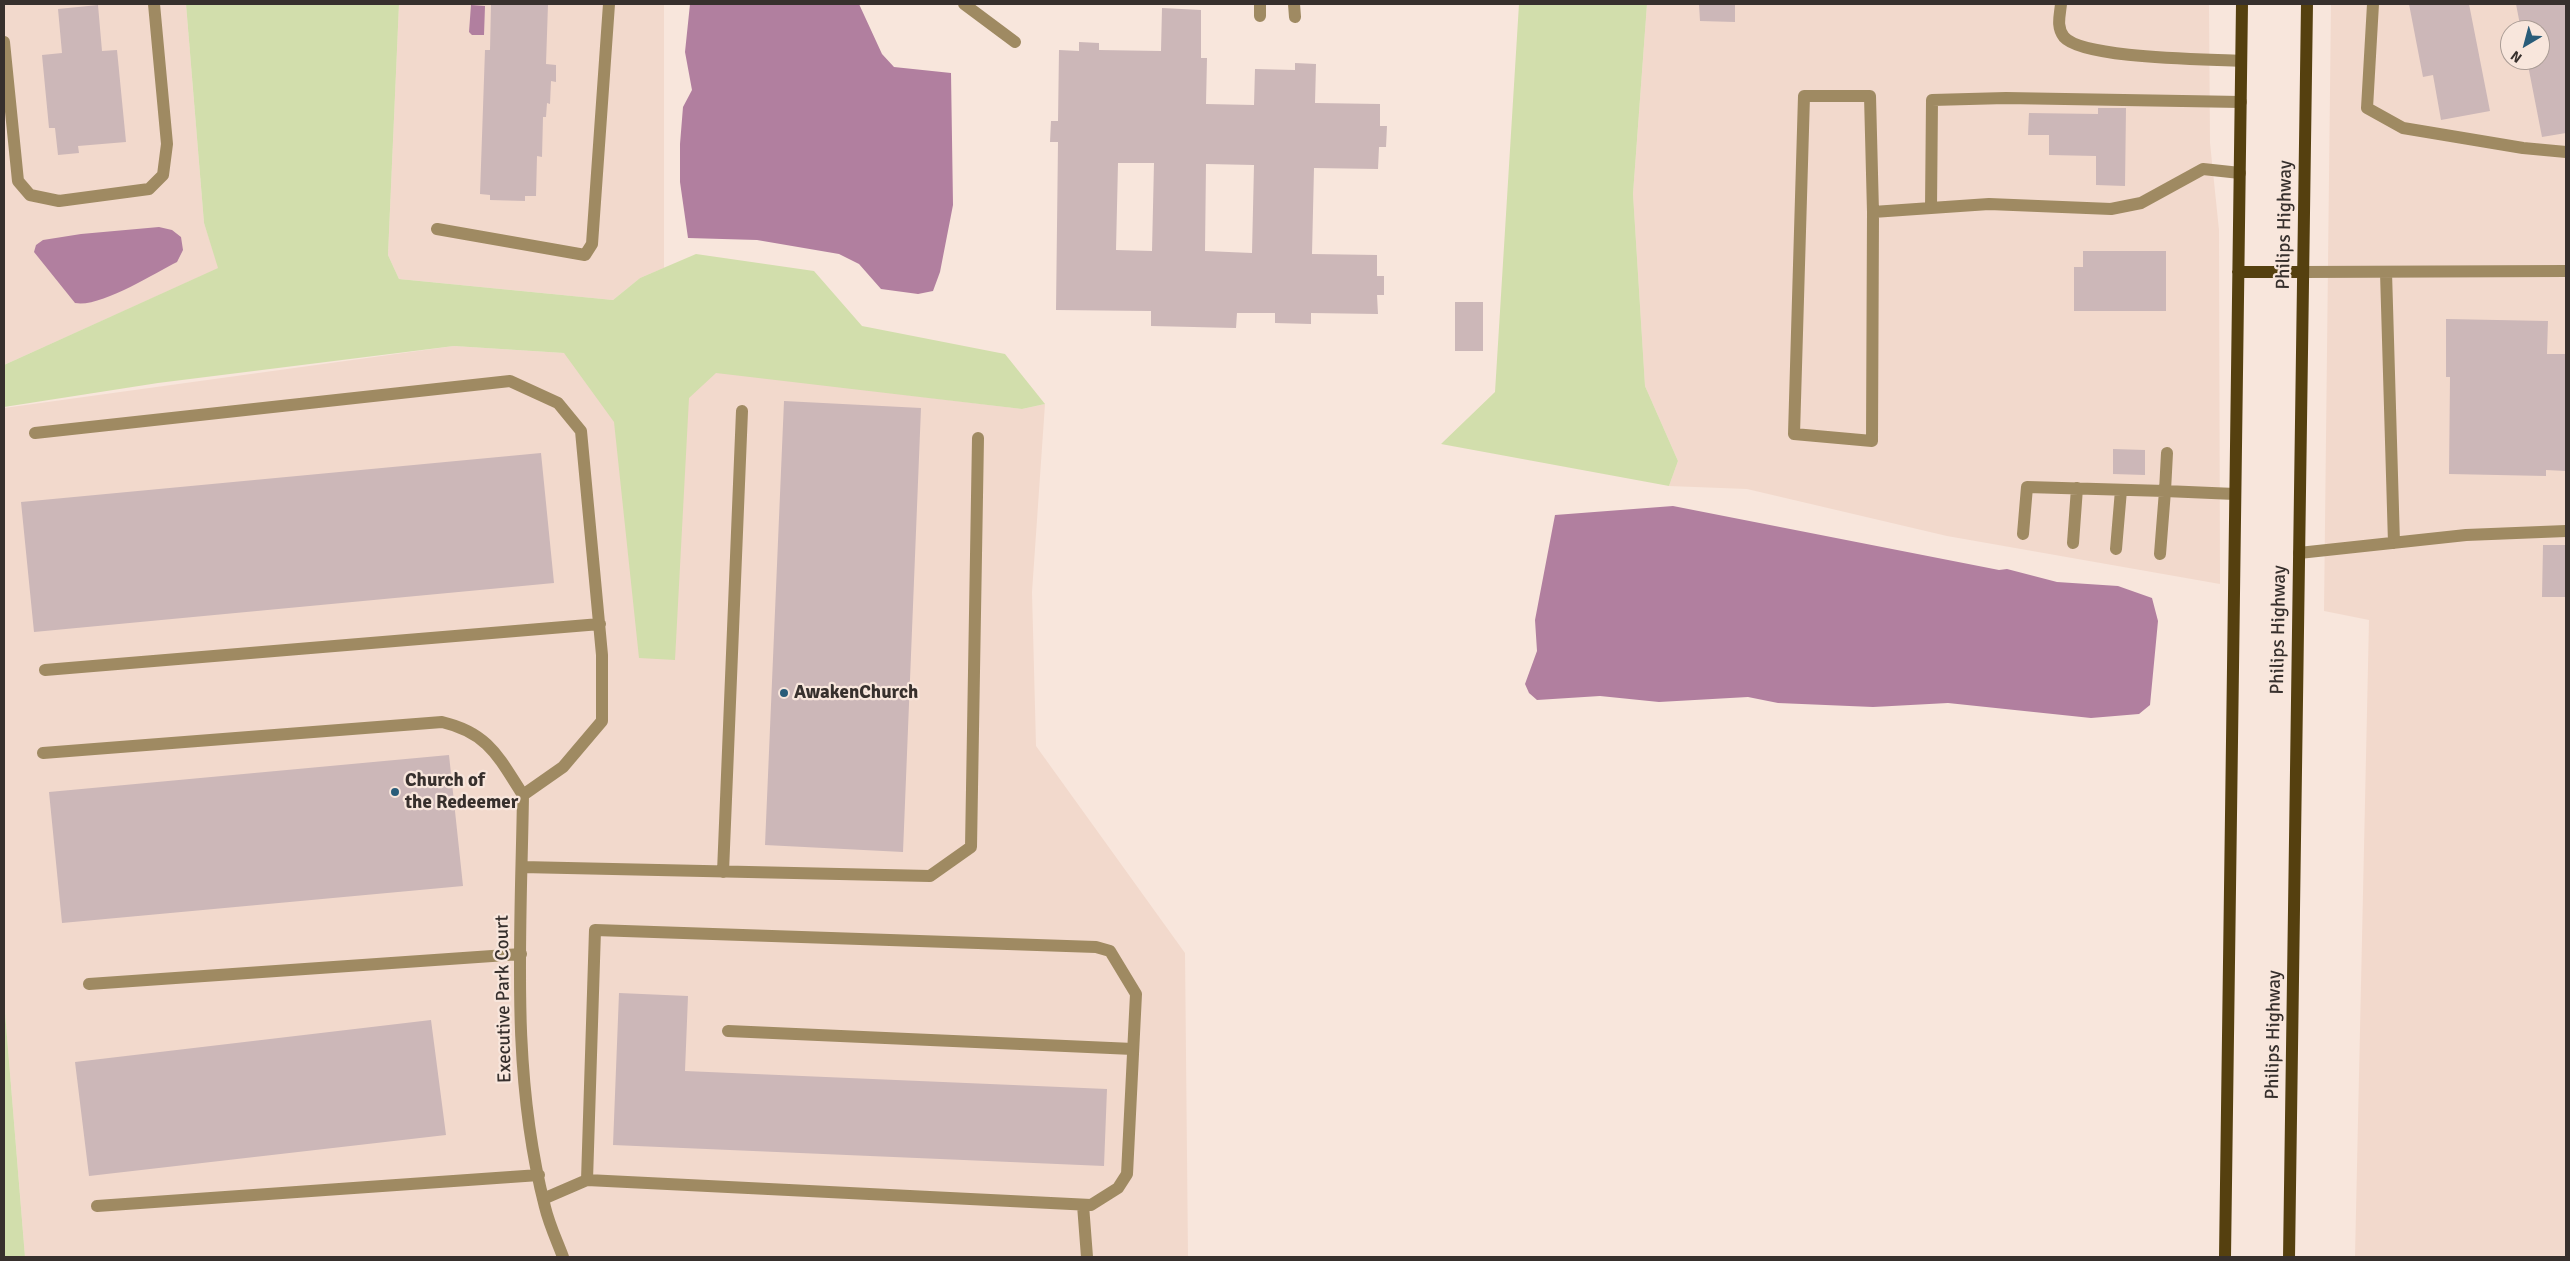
<!DOCTYPE html>
<html>
<head>
<meta charset="utf-8">
<style>
  body { margin:0 }
  #map { position:relative; width:2570px; height:1261px; overflow:hidden; background:#f8e6dc; font-family:Signika,sans-serif }
  canvas { display:block }
  .frame { position:absolute; inset:0; border:5px solid #37302d; pointer-events:none }
  .north { position:absolute; left:2500px; top:20px; width:50px; height:50px; box-sizing:border-box; background:#f8e6dc; border:1px solid #ab9d96; border-radius:50%; rotate:217deg; font-size:14px; font-weight:700; line-height:20px; text-align:center; color:#37302d }
  .north::after { content:''; display:block; margin:auto; width:18px; height:22px; background:#295c79; clip-path:polygon(50% 0,100% 100%,50% 72%,0 100%) }
</style>
</head>
<body>
<div id="map">
<canvas width="2570" height="1261"></canvas>
<div class="frame"></div>
<div class="north">N</div>
</div>
<script>
const c = document.querySelector('canvas').getContext('2d');
c.lineJoin = 'round';
function fillPath(path, color) {
  c.fillStyle = color;
  c.fill(path, 'evenodd');
}
function stroke(path, color, width, dash) {
  c.strokeStyle = color;
  c.lineWidth = width;
  c.lineCap = dash ? 'butt' : 'round';
  c.setLineDash(dash || []);
  c.stroke(path);
}
function label(font, color, halo, rows, align = 'center') {
  c.font = font + ' Signika,sans-serif';
  c.lineWidth = 4.5;
  c.setLineDash([]);
  c.textBaseline = 'middle';
  c.strokeStyle = halo;
  c.fillStyle = color;
  for (const [text, x, y, turn = 0] of rows) {
    c.save();
    c.translate(x, y);
    c.rotate((+turn || 0) * Math.PI / 180);
    c.textAlign = isNaN(turn) ? turn : align;
    if (halo) c.strokeText(text, 0, 0);
    c.fillText(text, 0, 0);
    c.restore();
  }
}
fillPath(new Path2D(`
  M4,4h182l18,219 15,45 -215,97z
  M399,4h265v264l-24,10 -27,22 -214,-21 -11,-24z
  M1647,4h562l1,139 9,87 1,354 -273,-48 -200,-47 -78,-3 9,-25 -33,-75 -12,-192z
  M2331,4h235v1253h-211l14,-637 -45,-9zM2510,30h30v30h-30z
  M454,346l110,7 458,56 23,-5 -13,188 4,154 149,207 3,304h-1163l-21,-257v-592z`), '#f2d9cc');
fillPath(new Path2D(`
  M186,4h213l-11,251 11,24 214,21 27,-22 56,-24 118,17 48,55 143,28 40,50 -23,5 -306,-36 -27,25 -14,262 -36,-2 -25,-236 -50,-69 -110,-7 -296,37 -154,24v-42l214,-97 -14,-45z
  M1519,4h128l-14,190 12,192 33,75 -9,25 -228,-42 54,-52z
  M4,1000l21,257h-21z`), '#d2deac');
fillPath(new Path2D(`
  M690,4h169l23,50 12,13 57,6 2,132 -13,67 -7,19 -15,3 -37,-5 -22,-25 -20,-10 -82,-14 -69,-2 -8,-56v-38l3,-37 9,-17 -7,-38z
  M471,5l14,1 -1,29h-12l-3,-3z
  M159,227l13,3 9,7 2,13 -6,12c-24,12 -77,46 -102,41l-41,-51 2,-7 7,-5 38,-6z
  M1673,506l326,64 8,-1 50,13 61,4 34,12 6,23 -8,84 -11,9 -48,4 -143,-15 -75,4 -95,-4 -30,-6 -89,5 -59,-6 -63,4 -8,-7 -4,-9 12,-33 -2,-31 20,-105z`), '#b17f9f');
fillPath(new Path2D(`
  M491,4h57l-2,60 10,1v17l-5,-1 -1,23 -3,-1 -1,14h-3l-1,40 -5,-1 -1,40h-11v5l-35,-1v-5l-10,-1 5,-144h5z
  M1699,4h36v18l-35,-1z
  M2409,4h60l21,107 -49,9 -8,-45 -10,2z
  M2516,4h50v129l-24,4 -15,-77h13v-30h-19z
  M98,5l4,46 15,-1 9,92 -48,4 1,7 -21,2 -3,-27h-6l-7,-73 20,-2 -4,-44z
  M1162,8l39,2v48h6l-1,46 48,1 1,-36 40,1v-7l21,1 -1,39 65,1v22h7l-1,21h-7l-1,22 -64,-1 -2,86 65,1v21h7v19h-7l1,19 -67,-1v11l-36,-1v-10h-38l-1,15 -85,-2v-15l-95,-1 2,-168h-8l1,-21h7l1,-71 20,1v-9l20,1v7l62,1zM1118,163h36l-2,88 -36,-1zM1206,164l48,1 -2,88 -47,-2z
  M2098,108h28l-1,78 -29,-1v-29l-47,-1v-20h-21l1,-22 69,1z
  M2083,251h83v60h-92v-44h9z
  M1455,302h28v49h-28z
  M2446,319l102,2 -1,33h19v117l-20,-1v6l-97,-2 1,-97h-4z
  M784,401l137,7 -18,444 -138,-7z
  M2113,449l32,1v25l-32,-1z
  M541,453l13,130 -520,49 -13,-130z
  M2543,545h23v52h-24z
  M449,755l14,131 -401,37 -13,-131z
  M619,993l69,3 -3,75 422,18 -3,77 -491,-21z
  M431,1020l15,115 -357,41 -14,-114z`), '#ccb7b8');
stroke(new Path2D(`
  M964,4l51,38
  M1294,4l1,13
  M2061,4c-1,11 -5,23 3,33 19,22 145,22 177,24
  M2373,4l-6,104 36,20 120,20 43,4
  M1260,16v-12
  M4,42l14,139 12,14 29,6 90,-12 14,-14 4,-31 -13,-140
  M1931,208l1,-108 74,-2 235,4
  M1873,212l-3,-116h-66l-10,338 78,7 1,-229 116,-8 122,5 30,-6 62,-34 37,4
  M437,229l148,26 7,-11 17,-240
  M2303,272l263,-1
  M2386,272l8,271
  M35,433l475,-52 48,22 23,28 21,224v66l-39,46 -40,28
  M2023,534l4,-47 138,4 2,-38
  M2073,543l4,-55
  M2116,549l5,-59
  M2299,553l167,-18 100,-4
  M2160,554l5,-63 70,3
  M45,670l555,-46
  M43,753l399,-31c47,11 57,36 81,73
  M523,795c-2,138 -13,277 22,412 4,17 12,34 18,50
  M522,867l408,9 41,-29 7,-409
  M723,872l19,-461
  M89,984l432,-30
  M728,1031l405,18
  M543,1199l44,-19 8,-250 501,17 14,4 26,43 -9,180 -9,14 -27,17 -504,-25
  M1083,1205l4,52
  M97,1206l442,-31`), '#9f8a62', 12);
stroke(new Path2D(`
  M2238,272h65
  M2225,1257l17,-1253
  M2289,1257l18,-1253`), '#55400f', 12);
for (const [x, y, r, color] of [
  [784,693,5,"#295c79"],
  [395,792,5,"#295c79"]
]) {
  const dot = new Path2D();
  dot.arc(x, y, r, 0, 2 * Math.PI);
  c.fillStyle = color;
  c.fill(dot);
  stroke(dot, '#f8e6dc', 2);
}
label('19px', '#37302d', '#f8e6dc', [
  ["Philips Highway",2285,225,-89],
  ["Philips Highway",2279,630,-89],
  ["Executive Park Court",504,999,-91],
  ["Philips Highway",2274,1035,-89]
]);
label('bold 19px', '#37302d', '#f8e6dc', [
  ["AwakenChurch",794,693],
  ["Church of",405,781],
  ["the Redeemer",405,803]
], 'left');
</script>
</body>
</html>
